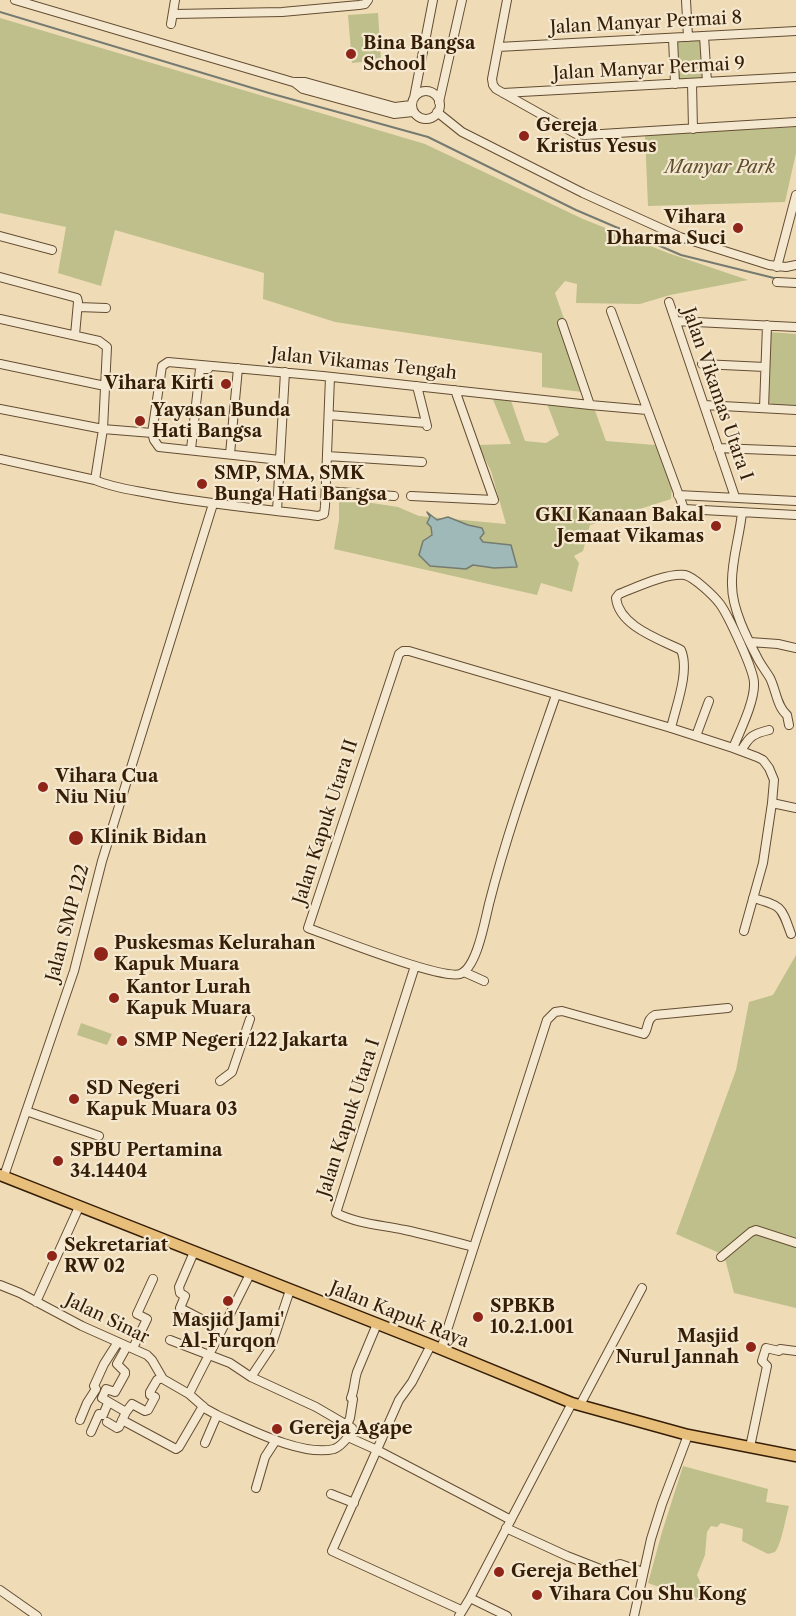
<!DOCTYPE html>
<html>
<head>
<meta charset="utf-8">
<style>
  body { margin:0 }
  canvas { display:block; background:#efdcb6 }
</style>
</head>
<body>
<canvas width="796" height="1616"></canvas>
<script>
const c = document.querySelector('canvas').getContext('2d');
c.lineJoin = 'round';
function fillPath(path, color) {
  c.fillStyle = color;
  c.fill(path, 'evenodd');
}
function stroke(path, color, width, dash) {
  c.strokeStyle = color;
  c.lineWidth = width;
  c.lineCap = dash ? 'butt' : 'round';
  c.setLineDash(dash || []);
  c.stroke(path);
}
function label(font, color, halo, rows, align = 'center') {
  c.font = font + ' "Libre Caslon Text",serif';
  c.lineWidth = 4.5;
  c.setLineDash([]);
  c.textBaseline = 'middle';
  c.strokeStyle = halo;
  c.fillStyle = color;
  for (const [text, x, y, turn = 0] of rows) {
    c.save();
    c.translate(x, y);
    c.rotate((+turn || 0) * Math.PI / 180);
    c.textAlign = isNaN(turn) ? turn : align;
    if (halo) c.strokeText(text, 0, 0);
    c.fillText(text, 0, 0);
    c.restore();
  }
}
fillPath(new Path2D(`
  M378,13l3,47 -29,3 -4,-48z
  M0,18l425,126 158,75 85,34 80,27 -78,15 -30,9 -64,-1 1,-19 -12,-3 -10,12 35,100 -48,-6v-34l-207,-31 -72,-23 1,-26 -149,-43 -14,56 -43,-13 8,-46 -66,-14z
  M702,38l3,42 -26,2 -5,-43z
  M796,127v26l-11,49 -137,4 -3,-71z
  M769,332l27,2v75l-30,-2z
  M492,397l18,1 15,43 21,2 13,-8 -13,-34 47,4 13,36 49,4 17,41 -1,13 -81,26 -7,26 -9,5 5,7 -7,29 -31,-9 -4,12 -203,-46 5,-29v-22l59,9 21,9 87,8 -15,-53 -13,-26 33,-1z
  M796,955v353l-62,-15 -10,-38 -48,-21 60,-164 13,-68 24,-7z
  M81,1023l31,11 -5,11 -30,-10z
  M683,1466l85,23 -2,13 23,4c-4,13 -7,37 -14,46l-7,2 -26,-13 1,-12 -22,-6 -4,4 -6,-1 -4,6 -2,23 -8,20 5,11 -2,16 -52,-19 14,-51z`), '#bebf8b');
const water = new Path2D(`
  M427,512l10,8 11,-3 20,8 14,3 2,5 -4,5 3,4 28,3 6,22 -23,1 -21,-3 -7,4 -36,-3 -11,-11 4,-14 9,-6 -1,-8 -4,-4 3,-6z`);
fillPath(water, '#9fb9b9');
stroke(water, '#757b71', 1.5);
stroke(new Path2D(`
  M0,12l269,81 159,44 148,73 105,45 97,24`), '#757b71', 2);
const minor = new Path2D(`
  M15,0l278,82h12l90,25 16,-2
  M507,0l-15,79 1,6 3,4 80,45 9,1 211,-13
  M686,0l2,37
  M174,14l108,-2 77,-7 6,-1 3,-4
  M171,24l4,-24
  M704,36l3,46
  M673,38l2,46
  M498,47l298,-16
  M294,82l9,7 91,25 19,-2
  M692,83l1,46
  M412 105a14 14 0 1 1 28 0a14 14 0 1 1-28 0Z
  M503,93l293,-16
  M414,98l19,-98
  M439,102l23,-102
  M437,112l25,20 121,61 97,44 89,28 17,2 10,-2
  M0,236l52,14
  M777,267l19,-72
  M0,277l77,21 1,4 -3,33
  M777,282l19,1
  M669,302l66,195
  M78,307l28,1
  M611,311l73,198 112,6
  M0,319l99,22 8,6 -4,82 -8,51
  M676,321l120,6
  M562,323l28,82
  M0,364l105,22
  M702,364l63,3
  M417,386l10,40
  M704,405l92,5
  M764,408l3,-83
  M0,409l103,20 49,4
  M329,415l97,8
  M718,448l78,3
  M191,449l9,-80h8
  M230,454l8,-86
  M327,456l95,6
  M0,459l95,21c18,8 38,10 58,14 54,10 110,15 165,22l6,-2 1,-8 5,-129
  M280,460l-121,-13 -5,-7 -2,-7 10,-67 6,-4 155,14 267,29 57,5
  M326,491l68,5
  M678,495l118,6
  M411,496l83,4 -39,-110
  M277,511l8,-139
  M742,512c-2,24 -11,49 -10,73 0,24 15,53 26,74 3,6 8,12 12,19 6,12 7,29 17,37l2,10
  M750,642l28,2 18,4
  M556,695c-24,69 -49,138 -67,209 -4,16 -12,64 -29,70 -19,6 -127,-37 -152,-46l91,-274 4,-3h6l262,77 62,20 24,9 6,3 6,8 5,12 -2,23 -9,60 -19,68
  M671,728c5,-22 19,-57 10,-78 -22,-11 -62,-24 -65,-52l3,-4c18,-7 47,-21 66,-19 9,2 29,21 35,29 8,11 34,66 34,79 1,18 -14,48 -21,65
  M696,736l13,-35
  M741,751c8,-14 11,-17 28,-21
  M772,803l24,5
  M753,898c29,8 28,8 38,36
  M415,966l-79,247c22,11 46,12 69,17 23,5 46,11 69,17
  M464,972l20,9
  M220,1081l12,-9 18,-53
  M26,1111l73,25
  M4,1176l70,-205 28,-110 111,-357
  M194,1252l-15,35 1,6 5,3 -5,12 41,21v2
  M721,1257l30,-25 5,-2 40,13
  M0,1285l20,8 62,33 65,29 5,5 11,19 26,15 17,15 11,6c30,13 85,42 117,34 6,-2 10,-7 14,-12l29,13 134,70
  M36,1302l43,-95
  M170,1340l60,23 21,14 65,30 36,21 -4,9
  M431,1345l-19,37 -13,18 -67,151 129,59
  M133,1348l14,-29 -10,-5 16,-35
  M441,1349l106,-329 8,-8 7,-1 82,23c5,-6 2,-15 11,-19l73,-7
  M251,1377l20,-30 19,-57
  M189,1394c20,-40 41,-79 61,-120
  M580,1405l62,-117
  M126,1412l-24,-14 4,-9 9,3 10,-18v-2l-8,-8 10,-18
  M80,1420l7,-17 9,-14 -2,-3 10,-22 14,-22
  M122,1420l54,29 3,-2 24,-41
  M107,1422l10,6 2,-1 7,-15 6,-8 13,7 3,-1 7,-13 -5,-2v-3l7,-12 5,-2
  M347,1425l3,-7 3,-19 -2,-1c4,-10 3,-17 6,-26l20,-48
  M91,1432l8,-18 4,1 5,-12
  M205,1443l12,-28
  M750,1447l17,-81 -5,-5 4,-13 13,3 1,-2 16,2
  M256,1488l9,-31 11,-17
  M331,1494l23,9
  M506,1528l61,28 46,18 2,-1 2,-8 3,-1 23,8
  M0,1590l37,26
  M470,1598l37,18
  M459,1616l11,-18 102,-195
  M634,1616l17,-77 11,-35 26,-69`);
const major = new Path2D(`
  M0,1175l431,170 141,58 116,32 108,21`);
stroke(minor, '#644d32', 10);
stroke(major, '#351d06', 13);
stroke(minor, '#f5e8d0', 8);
stroke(major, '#e8be7b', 10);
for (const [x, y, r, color] of [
  [351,54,6,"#8f2418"],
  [524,136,6,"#8f2418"],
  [738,228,6,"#8f2418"],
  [226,384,6,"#8f2418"],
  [140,421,6,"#8f2418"],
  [202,484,6,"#8f2418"],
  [716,526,6,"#8f2418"],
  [43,787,6,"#8f2418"],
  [76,838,8,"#8f2418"],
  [101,954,8,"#8f2418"],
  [114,998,6,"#8f2418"],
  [122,1041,6,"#8f2418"],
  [74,1099,6,"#8f2418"],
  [58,1161,6,"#8f2418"],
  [52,1256,6,"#8f2418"],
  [228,1301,6,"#8f2418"],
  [478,1317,6,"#8f2418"],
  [751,1347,6,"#8f2418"],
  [277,1429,6,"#8f2418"],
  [499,1572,6,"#8f2418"],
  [537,1595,6,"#8f2418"]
]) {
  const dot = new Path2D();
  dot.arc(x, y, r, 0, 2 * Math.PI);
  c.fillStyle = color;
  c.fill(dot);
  stroke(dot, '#f5e8d0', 2);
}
label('18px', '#351d06', '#f5e8d0', [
  ["Jalan Manyar Permai 8",646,23,-3],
  ["Jalan Manyar Permai 9",649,69,-3],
  ["Jalan Vikamas Tengah",364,364,6],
  ["Jalan Vikamas Utara I",717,394,71],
  ["Jalan Kapuk Utara II",326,822,-72],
  ["Jalan SMP 122",68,923,-75],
  ["Jalan Kapuk Utara I",349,1118,-72],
  ["Jalan Kapuk Raya",399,1315,22],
  ["Jalan Sinar",107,1319,26]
]);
label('bold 18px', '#351d06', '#f5e8d0', [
  ["Bina Bangsa",363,44],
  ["School",363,65],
  ["Gereja",536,126],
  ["Kristus Yesus",536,147],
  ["Vihara",726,218,"right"],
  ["Dharma Suci",726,239,"right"],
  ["Vihara Kirti",214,384,"right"],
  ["Yayasan Bunda",152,411],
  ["Hati Bangsa",152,432],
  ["SMP, SMA, SMK",214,474],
  ["Bunga Hati Bangsa",214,495],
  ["GKI Kanaan Bakal",704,516,"right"],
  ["Jemaat Vikamas",704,537,"right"],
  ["Vihara Cua",55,777],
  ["Niu Niu",55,798],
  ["Klinik Bidan",90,838],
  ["Puskesmas Kelurahan",114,944],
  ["Kapuk Muara",114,965],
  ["Kantor Lurah",126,988],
  ["Kapuk Muara",126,1009],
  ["SMP Negeri 122 Jakarta",134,1041],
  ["SD Negeri",86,1089],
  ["Kapuk Muara 03",86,1110],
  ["SPBU Pertamina",70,1151],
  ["34.14404",70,1172],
  ["Sekretariat",64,1246],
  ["RW 02",64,1267],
  ["SPBKB",490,1307],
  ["10.2.1.001",490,1328],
  ["Masjid Jami'",228,1321,"center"],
  ["Al-Furqon",228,1342,"center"],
  ["Masjid",739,1337,"right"],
  ["Nurul Jannah",739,1358,"right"],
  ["Gereja Agape",289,1429],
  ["Gereja Bethel",511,1572],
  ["Vihara Cou Shu Kong",549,1595]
], 'left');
label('italic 18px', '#5e4e2e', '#f5e8d0', [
  ["Manyar Park",720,168]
]);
</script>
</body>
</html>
